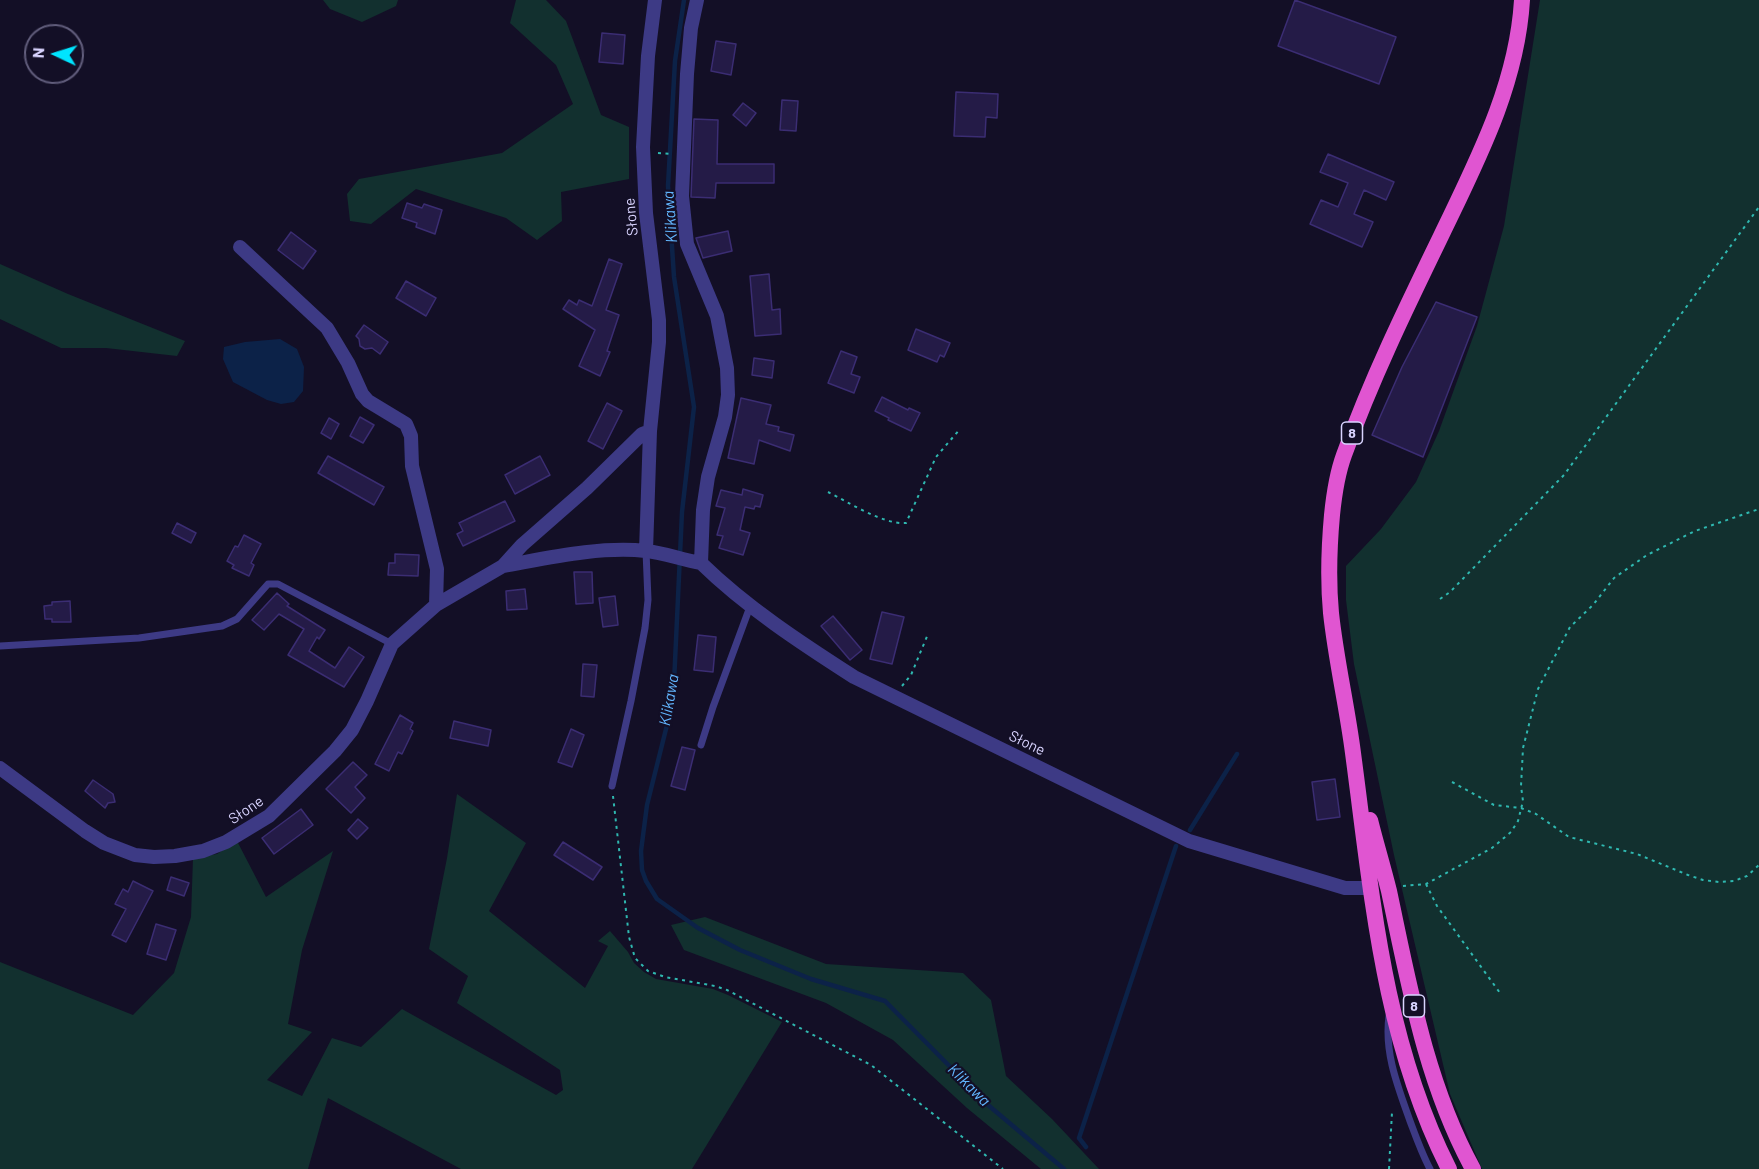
<!DOCTYPE html>
<html>
<head>
<meta charset="utf-8">
<style>
  body { margin:0 }
  #map { position:relative; width:1759px; height:1169px; overflow:hidden; background:#130f26; font-family:Barlow,sans-serif }
  canvas { display:block }
  .north { position:absolute; left:24px; top:24px; width:60px; height:60px; box-sizing:border-box; background:#130f26; border:2px solid #625e7d; border-radius:50%; rotate:274deg; font-size:16px; font-weight:700; line-height:24px; text-align:center; color:#d9d4ff }
  .north::after { content:''; display:block; margin:auto; width:21px; height:27px; background:#00e5ff; clip-path:polygon(50% 0,100% 100%,50% 72%,0 100%) }
</style>
</head>
<body>
<div id="map">
<canvas width="1759" height="1169"></canvas>
<div class="north">N</div>
</div>
<script>
const c = document.querySelector('canvas').getContext('2d');
c.lineJoin = 'round';
function fillPath(path, color) {
  c.fillStyle = color;
  c.fill(path, 'evenodd');
}
function stroke(path, color, width, dash) {
  c.strokeStyle = color;
  c.lineWidth = width;
  c.lineCap = dash ? 'butt' : 'round';
  c.setLineDash(dash || []);
  c.stroke(path);
}
function label(font, color, halo, rows, align = 'center') {
  c.font = font + ' Barlow,sans-serif';
  c.lineWidth = 4.5;
  c.setLineDash([]);
  c.textBaseline = 'middle';
  c.strokeStyle = halo;
  c.fillStyle = color;
  for (const [text, x, y, turn = 0] of rows) {
    c.save();
    c.translate(x, y);
    c.rotate((+turn || 0) * Math.PI / 180);
    c.textAlign = isNaN(turn) ? turn : align;
    if (halo) c.strokeText(text, 0, 0);
    c.fillText(text, 0, 0);
    c.restore();
  }
}
fillPath(new Path2D(`
  M323,0h75l-2,6 -34,16 -32,-13z
  M516,0h30l20,21 35,94 28,12v52l-68,13 1,29 -25,19 -31,-22 -90,-29 -45,35 -21,-3 -3,-27 12,-15 143,-26 71,-49 -17,-39 -46,-42z
  M1540,0h219v1169h-277l-32,-75 -56,-239 -40,-191 -8,-64v-34l35,-37 35,-47 23,-51 38,-105 27,-100z
  M0,264l68,30 117,47 -8,15 -71,-8h-45l-61,-29z
  M457,794l69,49 -37,68 96,77 23,-42 -10,-5 12,-10 18,21 6,11 10,9 12,7 57,10 15,6 54,27 -90,147h-231l-133,-71 -20,71h-308v-207l133,53 41,-42 17,-56 2,-59 24,-4 20,-13 29,56 67,-46 -31,99 -14,74 24,8 -45,48 35,16 30,-58 29,9 41,-38 154,86 7,-5 -3,-20 -103,-67 11,-27 -39,-27 18,-91z
  M705,917l121,47 137,9 28,27 15,76 46,43 47,50h-58l-74,-61 -74,-68 -67,-37 -142,-53 -13,-25z`), '#12302f');
fillPath(new Path2D(`
  M280,339l17,10 7,18 -1,24 -9,11 -13,2 -14,-4 -34,-18 -10,-23 1,-12 21,-5z`), '#0c2248');
stroke(new Path2D(`
  M684,0l-9,61 -7,125 6,91 20,130 -12,105 -8,171 -5,34 -22,88 -6,46 1,19 4,11 11,18 41,29 42,22 71,29 74,22 103,104 76,64
  M1190,830l47,-76
  M1086,1147l-7,-9 97,-292`), '#0c2248', 4.5);
const building = new Path2D(`
  M1295,0l101,37 -17,47 -101,-38z
  M602,33l23,2 -2,29 -24,-2z
  M716,41l20,3 -5,31 -20,-4z
  M956,92l42,2 -1,24 -11,-1 -1,20 -31,-1z
  M782,100l16,1 -2,30 -16,-1z
  M743,103l13,10 -10,13 -13,-11z
  M694,119l24,1 -1,44h57v19h-58l-1,15 -24,-1z
  M1328,154l66,28 -8,18 -22,-10 -10,24 19,8 -11,25 -52,-23 11,-24 17,7 10,-24 -28,-11z
  M407,203l15,5 2,-4 18,6 -7,24 -19,-7 1,-4 -15,-5z
  M728,231l4,20 -29,7 -7,-20z
  M291,232l25,19 -13,18 -25,-19z
  M609,259l13,5 -16,46 13,5 -12,36 3,1 -10,24 -21,-10 16,-36 -32,-21 6,-9 8,5 2,-5 13,6z
  M769,274l3,36 8,-1 1,25 -26,2 -5,-60z
  M406,281l30,17 -10,18 -30,-18z
  M1436,302l41,15 -54,140 -51,-22 30,-68z
  M364,325l24,17 -8,12 -8,-6 -7,1 -5,-3 -1,-7 -3,-3z
  M916,329l34,14 -6,14 -4,-2 -3,7 -29,-12z
  M841,351l16,6 -6,17 9,3 -6,16 -26,-10z
  M754,358l20,3 -2,17 -20,-3z
  M882,397l26,13 1,-2 11,5 -9,18 -23,-11 1,-2 -14,-7z
  M741,398l30,7 -5,19 13,3 -1,4 16,4 -4,16 -31,-11 -5,24 -26,-6z
  M607,403l15,8 -19,38 -15,-8z
  M360,417l14,8 -11,18 -13,-7z
  M329,418l10,6 -8,15 -10,-6z
  M328,456l56,31 -10,18 -56,-32z
  M540,456l10,19 -35,19 -10,-19z
  M743,489l20,6 -3,12 -5,-1 -1,3 -9,-2 -5,23 10,3 -7,22 -24,-7 4,-12 -6,-1 8,-27 -9,-2 5,-16 21,5z
  M505,501l10,20 -52,25 -6,-12 6,-3 -4,-8z
  M177,523l19,10 -5,10 -19,-10z
  M244,535l17,9 -10,19 3,2 -5,11 -17,-8 2,-3 -7,-4 8,-15 3,1z
  M395,554l24,1 -1,21 -30,-1 1,-12h6z
  M574,572h18l1,31 -17,1z
  M525,589l2,20 -20,1 -1,-19z
  M277,593l12,11 -2,2 38,24 -6,9 -2,-2 -8,14 26,17 14,-21 15,10 -20,30 -56,-32 16,-26 -25,-15 -15,16 -12,-10z
  M615,596l3,29 -15,2 -4,-29z
  M70,601l1,21h-19v-3h-7l-1,-13 8,-1v-3z
  M882,612l22,5 -12,47 -22,-5z
  M833,616l29,34 -12,10 -29,-34z
  M698,635l18,2 -3,35 -19,-2z
  M583,664l14,1 -3,32 -13,-1z
  M400,715l13,8 -3,6 3,2 -11,23 -4,-2 -9,19 -14,-7z
  M454,721l37,9 -3,16 -38,-8z
  M571,729l13,6 -12,32 -14,-5z
  M682,747l13,3 -10,40 -14,-4z
  M353,762l14,13 -12,12 10,11 -14,15 -25,-24z
  M1335,779l5,38 -23,3 -5,-38z
  M93,780l20,14 2,8 -7,1 -3,5 -20,-17z
  M301,809l12,16 -39,29 -12,-16z
  M358,819l10,9 -11,11 -9,-9z
  M563,842l39,25 -9,13 -39,-25z
  M171,877l18,6 -5,13 -17,-6z
  M133,881l20,10 -27,51 -14,-7 14,-26 -11,-5 8,-15 5,3z
  M156,924l20,6 -10,30 -19,-6z`);
fillPath(building, '#241b47');
stroke(building, '#3b2d73', 1.5);
stroke(new Path2D(`
  M658,153l13,1
  M828,492c20,10 56,33 78,31l30,-66 24,-28
  M1440,599l10,-7 114,-117 195,-268
  M902,686l9,-11 17,-41
  M1452,782l42,23 27,3 15,6 33,23 68,17 51,21 15,5 16,2 15,-1 13,-5 12,-11
  M613,796l16,141 6,21 13,13 17,6 50,9 12,4 144,75 132,104
  M1426,884l11,22 63,87
  M1403,886l23,-2 66,-36 19,-16 7,-11 5,-20 -2,-15 2,-38 15,-59 32,-62 23,-22 21,-27 33,-23 48,-24 64,-22
  M1389,1169l3,-57`), '#2fb8b0', 2, [3, 4.5]);
stroke(new Path2D(`
  M0,646l139,-8 83,-12 15,-7 31,-35h10l114,60
  M701,745l12,-38 38,-103
  M612,786l19,-85 14,-73 3,-28 -2,-49
  M1389,1016c-5,37 9,71 21,105 6,16 12,33 20,48`), '#3d3a85', 7);
stroke(new Path2D(`
  M697,0l-6,28 -4,46 -5,122 5,48 30,72 10,52 1,27 -3,22 -17,60 -5,33 -2,53
  M240,247l87,81 21,35 14,31 6,7 38,23 5,12 1,30 25,103 -1,36
  M646,551l4,-120 9,-89v-22l-13,-107 -3,-66 5,-91 7,-56
  M701,563c45,44 100,80 153,114l335,164 156,47h24
  M503,566c45,-8 97,-20 143,-15 19,2 36,9 55,12
  M0,768l85,63 19,12 31,12 19,2 21,-1 28,-5 23,-9 43,-26 66,-65 17,-21 15,-29 25,-57 44,-39 67,-39 19,-21 65,-57 55,-54 8,-3`), '#3d3a85', 14);
stroke(new Path2D(`
  M1370,820c6,24 13,47 19,71 20,94 37,192 84,278
  M1449,1169c-66,-130 -77,-274 -96,-416 -6,-47 -17,-93 -22,-140 -3,-32 -2,-65 1,-98 2,-20 5,-41 12,-60 27,-75 62,-147 97,-219 36,-75 76,-151 81,-236`), '#e055d1', 16);
for (const [x, y, w] of [
  [1352,433,21],
  [1414,1006,21]
]) {
  const box = new Path2D();
  box.roundRect(x - w / 2, y - 11, w, 22, 4.5);
  c.fillStyle = '#130f26';
  c.fill(box);
  stroke(box, '#d9d4ff', 1.5);
}
label('bold 14px', '#d9d4ff', null, [
  ["8",1352,433],
  ["8",1414,1006]
]);
label('15px', '#d9d4ff', '#130f26', [
  ["Słone",631,217,-95],
  ["Słone",1027,743,26],
  ["Słone",246,810,-34]
]);
label('italic 16px', '#62b6ff', '#130f26', [
  ["Klikawa",670,217,-94],
  ["Klikawa",669,700,-80],
  ["Klikawa",969,1085,45]
]);
</script>
</body>
</html>
